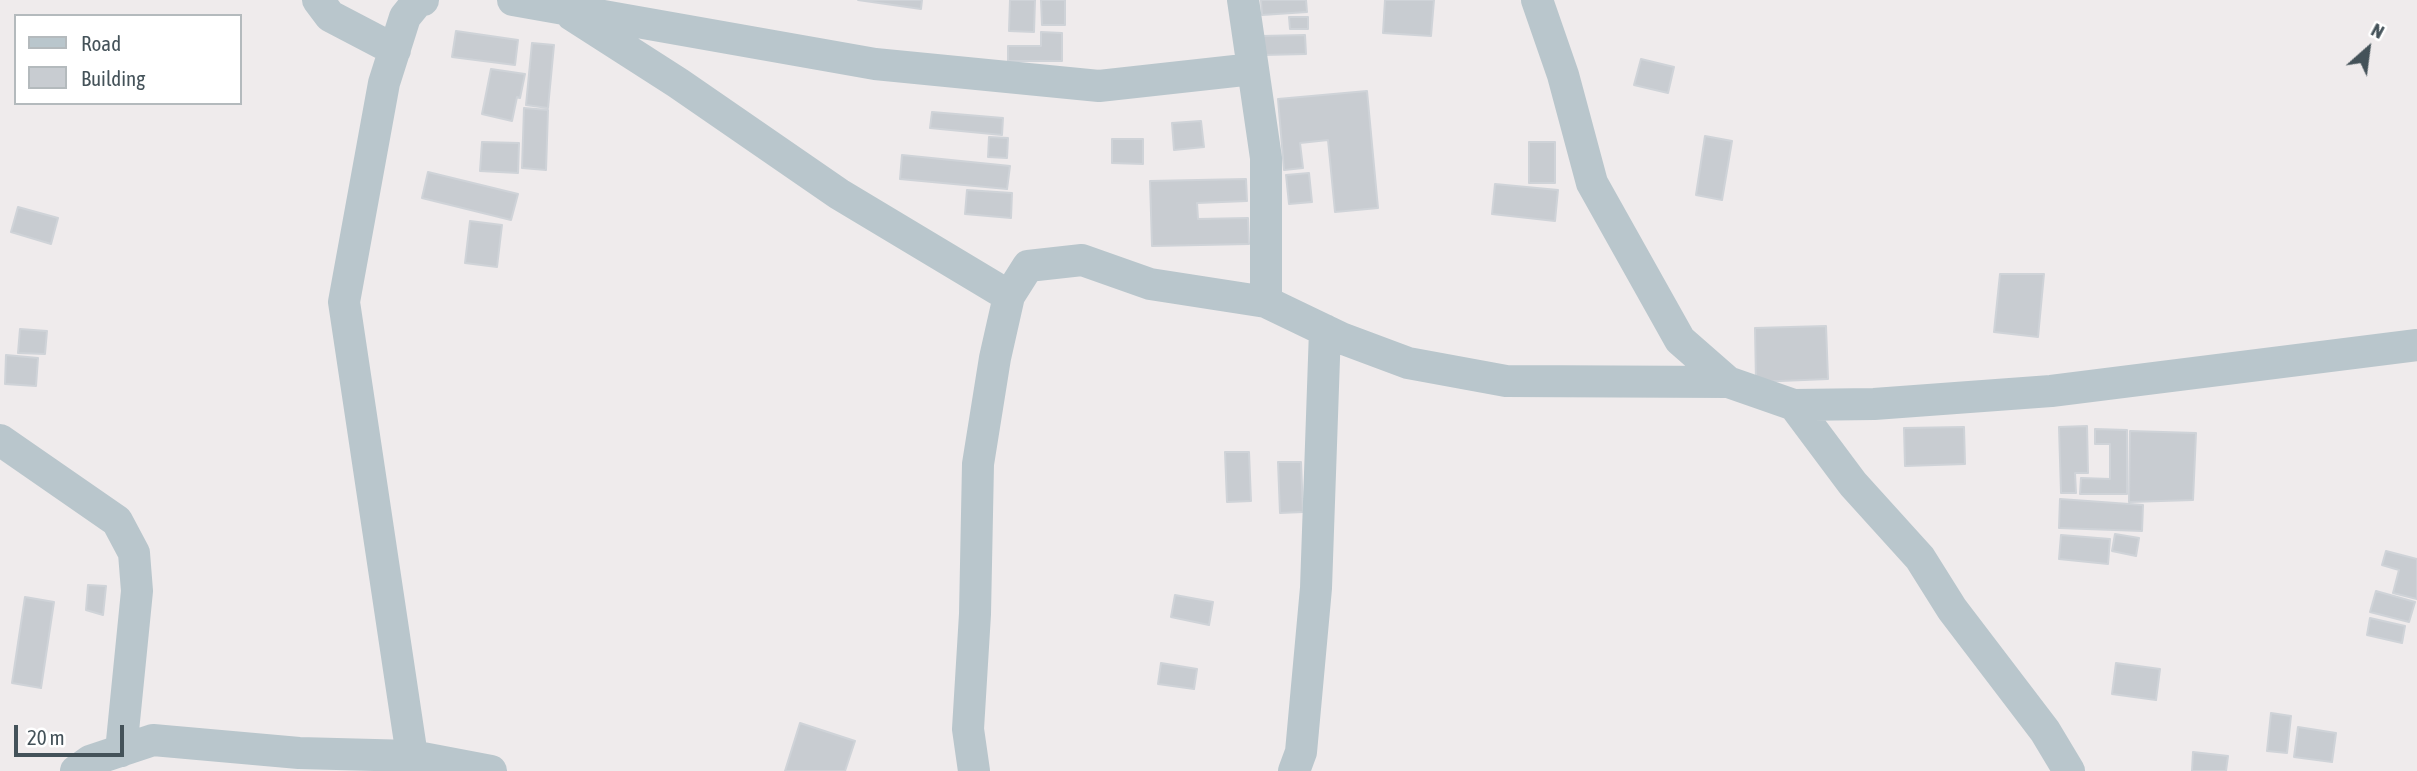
<!DOCTYPE html>
<html>
<head>
<meta charset="utf-8">
<style>
  body { margin:0 }
  #map { position:relative; width:2417px; height:771px; overflow:hidden; background:#efebec; font-family:"Asap Condensed",sans-serif }
  canvas { display:block }
  .legend { position:absolute; left:14px; top:14px; width:228px; height:91px; box-sizing:border-box; background:#fff; border:2px solid #b4babd; margin:0; padding:9px 12px; list-style:none; font-size:21px; color:#445259 }
  .legend li { display:flex; align-items:center; gap:14px; height:35px }
  .legend b { width:35px; border:2px solid #b4babd }
  .north { position:absolute; left:2333px; top:14px; width:70px; height:70px; -webkit-text-stroke:5px #fff; paint-order:stroke; rotate:28deg; font-size:19px; font-weight:700; line-height:28px; text-align:center; color:#445259 }
  .north::after { content:''; display:block; margin:auto; width:24px; height:32px; background:#445259; clip-path:polygon(50% 0,100% 100%,50% 72%,0 100%) }
  .scale { position:absolute; left:14px; top:725px; width:110px; height:32px; box-sizing:border-box; border:4px solid #445259; border-top:0; padding-left:9px; font-size:21px; line-height:24px; white-space:nowrap; color:#445259; -webkit-text-stroke:5px #fff; paint-order:stroke }
</style>
</head>
<body>
<div id="map">
<canvas width="2417" height="771"></canvas>
<ul class="legend">
<li><b style="height:9px;background:#b9c6cc"></b>Road</li>
<li><b style="height:19px;background:#c8ccd1"></b>Building</li>
</ul>
<div class="north">N</div>
<div class="scale">20 m</div>
</div>
<script>
const c = document.querySelector('canvas').getContext('2d');
c.lineJoin = 'round';
function fillPath(path, color) {
  c.fillStyle = color;
  c.fill(path, 'evenodd');
}
function stroke(path, color, width, dash) {
  c.strokeStyle = color;
  c.lineWidth = width;
  c.lineCap = dash ? 'butt' : 'round';
  c.setLineDash(dash || []);
  c.stroke(path);
}
const building = new Path2D(`
  M858,0h64l-1,9z
  M1010,0h25l-1,32 -25,-1z
  M1041,0h24v25h-23z
  M1261,0h45l1,12 -45,3z
  M1385,0h49l-3,36 -48,-3z
  M1289,17h19v12h-18z
  M456,31l62,9 -3,25 -63,-8z
  M1041,32l21,1v28h-54v-15h33z
  M1305,35l1,19 -43,1 -1,-19z
  M532,43l22,2 -6,63 -22,-3z
  M1641,59l33,8 -6,26 -34,-8z
  M491,69l34,5 -5,24 -3,-1 -5,24 -30,-7z
  M1367,91l11,117 -43,4 -7,-72 -28,3 3,25 -19,2 -6,-71z
  M524,108l24,2 -2,60 -24,-2z
  M932,112l71,6 -1,17 -72,-7z
  M1201,121l3,26 -30,3 -2,-27z
  M1705,136l27,5 -10,59 -26,-5z
  M989,137l19,1 -1,20 -19,-1z
  M1112,139h31v25l-31,-1z
  M482,142l37,1 -1,30 -38,-2z
  M1529,142h26v41h-26z
  M902,155l108,11 -3,23 -107,-10z
  M428,172l90,22 -7,26 -89,-22z
  M1309,173l3,29 -23,2 -3,-29z
  M1246,179l1,22 -50,2 1,16 50,-1 1,26 -97,2 -2,-65z
  M1495,184l63,6 -3,31 -63,-7z
  M967,190l45,3 -1,25 -46,-4z
  M18,207l40,11 -7,26 -40,-12z
  M470,221l32,4 -5,42 -32,-4z
  M2000,274h44l-6,63 -44,-5z
  M1826,326l2,53 -72,3 -1,-54z
  M20,329l27,2 -2,23 -27,-1z
  M6,355l32,3 -2,28 -31,-2z
  M2087,426l1,47h-13l1,20h-15l-2,-66z
  M1964,427l1,37 -60,2 -1,-38z
  M2095,429l32,1v64h-47l1,-16 29,1v-35h-15z
  M2130,431l66,2 -3,67 -64,2z
  M1225,452h24l2,49 -24,1z
  M1278,462h23l2,50 -23,1z
  M2060,499l83,6 -1,26 -83,-3z
  M2115,534l24,4 -3,18 -24,-5z
  M2061,535l49,4 -2,25 -49,-5z
  M2386,551l31,8v40l-24,-6 6,-23 -17,-5z
  M88,585l18,1 -3,29 -17,-5z
  M2376,591l39,11 -6,20 -39,-10z
  M1175,595l38,7 -4,23 -38,-8z
  M25,597l29,5 -13,86 -29,-5z
  M2370,618l35,8 -3,17 -35,-8z
  M1161,663l36,6 -3,20 -36,-5z
  M2116,663l44,6 -4,31 -44,-6z
  M2271,713l20,3 -4,37 -20,-2z
  M800,723l55,18 -10,30h-60z
  M2298,727l38,6 -4,29 -38,-5z
  M2193,752l35,4 -2,15h-34z`);
fillPath(building, '#c8ccd1');
stroke(building, '#cfd3d8', 2);
stroke(new Path2D(`
  M318,0l12,16 65,34
  M513,0l362,64 224,22 154,-17
  M1243,0l23,158v144
  M1537,0l26,75 29,108 88,157 48,42
  M572,15l106,68 161,111 170,102
  M1794,405l59,79 67,74 32,51 93,122 24,40
  M0,440l117,81 17,32 3,38 -16,160
  M412,756l-68,-454 40,-219 21,-66 13,-16 5,-1
  M76,771l14,-10 63,-21 146,13 113,3 79,15
  M974,771l-6,-42 7,-115 3,-150 17,-106 14,-62 19,-30 54,-6 68,24 116,18 75,36 67,25 98,18 222,1 66,23 80,-1 177,-13 366,-46
  M1294,771l7,-19 15,-164 9,-258`), '#b9c6cc', 32);
</script>
</body>
</html>
